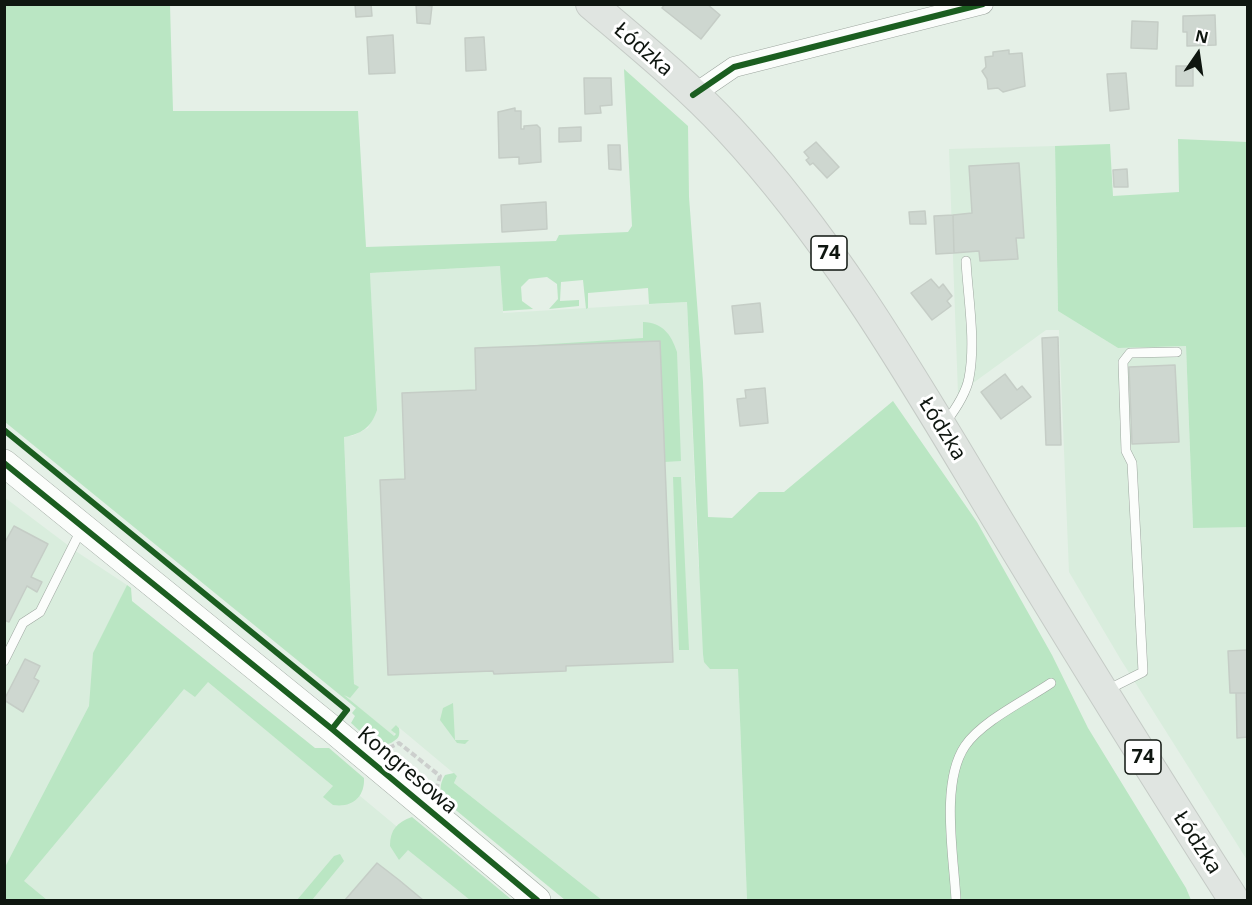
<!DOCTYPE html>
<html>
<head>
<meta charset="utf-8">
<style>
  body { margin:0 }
  #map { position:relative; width:1252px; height:905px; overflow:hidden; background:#e5f0e7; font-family:"Noto Sans",sans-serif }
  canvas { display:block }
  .frame { position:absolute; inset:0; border:6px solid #0f1610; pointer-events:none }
  .north { position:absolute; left:1168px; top:24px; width:60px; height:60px; -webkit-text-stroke:4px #fff; paint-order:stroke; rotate:13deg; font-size:16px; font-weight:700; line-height:24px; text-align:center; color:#0f1610 }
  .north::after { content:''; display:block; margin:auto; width:21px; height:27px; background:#0f1610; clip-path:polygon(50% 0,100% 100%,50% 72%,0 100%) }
</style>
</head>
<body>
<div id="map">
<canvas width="1252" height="905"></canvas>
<div class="frame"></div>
<div class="north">N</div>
</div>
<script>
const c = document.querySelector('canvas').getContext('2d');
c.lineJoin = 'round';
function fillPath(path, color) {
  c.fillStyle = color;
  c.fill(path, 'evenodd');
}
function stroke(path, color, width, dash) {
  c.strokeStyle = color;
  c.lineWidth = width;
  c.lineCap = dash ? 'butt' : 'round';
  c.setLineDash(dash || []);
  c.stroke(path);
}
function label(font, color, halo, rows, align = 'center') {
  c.font = font + ' "Noto Sans",sans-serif';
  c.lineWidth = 6;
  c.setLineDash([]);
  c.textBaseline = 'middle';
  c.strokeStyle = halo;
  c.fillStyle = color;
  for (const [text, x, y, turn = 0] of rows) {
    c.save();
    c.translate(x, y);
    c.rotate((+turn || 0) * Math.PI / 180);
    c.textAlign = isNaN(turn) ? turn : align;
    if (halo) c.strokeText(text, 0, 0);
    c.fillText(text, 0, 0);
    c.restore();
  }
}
fillPath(new Path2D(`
  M1055,146l3,165 60,37 68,-2 7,181h54v333l-126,-200 -52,-88 -10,-242h-13l-88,64 -9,-245z
  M501,266l2,47 184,-11 11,257 12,110h28l9,231h-145l-148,-117 3,-7 -61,-51 -2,12 -50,-42 14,-8 -4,-3 -10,-248h8l16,-8 8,-17 -6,-138z
  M4,497l73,55 50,33 -6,12 364,303h-480z`), '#d9eddd');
fillPath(new Path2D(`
  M4,5h166l3,106h185l8,136 190,-6 3,-6 69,-3 4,-6 -8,-157 64,57 1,71 14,185 5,135 24,1 27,-26h25l109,-91 84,121 75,133 36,73 98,160 5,12h-444l-9,-231h-28l-6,-7 -1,-8 -16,-352 -38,2 -1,-16 -60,5v15l-2,1 -3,-29 -22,2 -1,19 19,-1v6l-30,3 9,-10 -1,-15 -10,-7 -18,2 -8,8 1,14 11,8 -30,2 -3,-45 -130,7 7,137c-6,18 -16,24 -33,27l10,247 5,3 -9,11 -6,-3 50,41 2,-2 -5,-4 5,-5 3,3c1,7 0,10 -5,13 -16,12 -31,-8 -43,-18l4,-7 -3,-3 4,-5 -351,-286z
  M1178,139l69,3v385l-54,1 -7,-182 -68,2 -60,-37 -3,-165 55,-2 3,52 66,-4z
  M643,322c20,1 28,12 34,30l4,109 -17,1 -5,-121 -153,6 137,-9z
  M673,477h8l8,173h-10z
  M127,585l4,3 1,13 183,147h14l35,30c1,19 -12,30 -31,27l-10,-8 10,-11 -125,-104 -13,15 -11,-8 -160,192 23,19h-42v-33l84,-161 4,-53z
  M453,703l2,37h14l-4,4 -8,-1 -17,-23 3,-12z
  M454,773l3,3 -3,7 148,117h-37l-119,-98c-7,-10 -7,-17 -1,-27z
  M412,817l100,83h-42l-62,-50 -9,10 -9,-14c0,-16 7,-24 22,-29z
  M340,854l4,7 -32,39h-15l37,-44z`), '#bae6c3');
const building = new Path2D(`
  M355,4h16l1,12 -16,1z
  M416,4l16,2 -2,18 -13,-1z
  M665,4h42l13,11 -19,24 -39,-31z
  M1215,15l1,30 -29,1v-14h-4v-16z
  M1132,21l26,1 -1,27 -26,-1z
  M393,35l2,38 -26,1 -2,-37z
  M484,37l2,33 -20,1 -1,-33z
  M1009,50v4l13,-1 3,33 -22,6 -5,-4 -10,1 -1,-10 -5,-8 4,-4 -1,-10 8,-1v-4z
  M1176,66h17v20h-17z
  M1126,73l3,36 -19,2 -3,-37z
  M584,78h27l1,27 -12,1 1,7 -16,1z
  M515,108v3h6v18h3v-3l13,-1 3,3 1,34 -22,2v-7l-20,1 -1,-46z
  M581,127v14l-22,1v-14z
  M816,142l23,25 -12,11 -14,-15 -3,2 -4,-5 3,-2 -5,-6z
  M608,145h12l1,25 -12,-1z
  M1019,163l5,75h-8l2,21 -38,2 -1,-10 -25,2 -1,-38 19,-2 -3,-47z
  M1127,169l1,18h-14l-1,-17z
  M546,202l1,27 -45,3 -1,-27z
  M925,211l1,13h-16l-1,-12z
  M953,215l1,38 -18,1 -2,-38z
  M931,279l8,9 4,-4 9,12 -5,5 4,5 -19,14 -21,-27z
  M760,303l3,29 -28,2 -3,-28z
  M1058,337l3,108h-15l-4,-107z
  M660,341l13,321 -107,4v5l-72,3 -1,-3 -105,4 -8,-195 25,-1 -3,-86 74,-3 -1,-42z
  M1175,365l4,77 -47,2 -3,-77z
  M1005,374l12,16 5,-4 9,11 -30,22 -20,-27z
  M765,388l3,35 -28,3 -3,-27 9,-1 -1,-8z
  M14,526l34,18 -17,33 11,5 -5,10 -10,-6 -18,36 -5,-2v-76z
  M1248,650v43h-18l-2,-42z
  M25,659l15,7 -6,12 5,3 -16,31 -19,-12z
  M1236,693h12v44l-11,1z
  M377,863l22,17 24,20h-78z`);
fillPath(building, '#ced7d0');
stroke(building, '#c5cdc6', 1.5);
const lane = new Path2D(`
  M945,423c10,-13 21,-29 24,-45 7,-37 -1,-80 -3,-117
  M4,661l19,-38 17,-11 42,-84
  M1107,690l36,-18 -11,-209 -6,-12 -3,-89 7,-9 47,-1
  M956,900c-2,-43 -16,-117 9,-154 17,-25 61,-46 86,-63`);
const street = new Path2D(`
  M693,95l41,-28 249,-63`);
const secondary = new Path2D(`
  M4,463l328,266 205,171`);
const primary = new Path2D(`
  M591,4c47,40 95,79 137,124 109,117 189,258 271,394 77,127 155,253 235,378`);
stroke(lane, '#9da69f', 10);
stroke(street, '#9da69f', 21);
stroke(secondary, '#9da69f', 28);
stroke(primary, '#c5cbc6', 32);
stroke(new Path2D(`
  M389,748l10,-5 41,33 -3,11`), '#cccfcd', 4, [6, 3]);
stroke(lane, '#fbfdfb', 9);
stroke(street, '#fbfdfb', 20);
stroke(secondary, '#fbfdfb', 27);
stroke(primary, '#e0e5e1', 30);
stroke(new Path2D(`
  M693,95l41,-28 249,-63
  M4,430l343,280 -15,19
  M4,463l328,266 205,171`), '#1b5e20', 6);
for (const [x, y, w] of [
  [829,253,36],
  [1143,757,36]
]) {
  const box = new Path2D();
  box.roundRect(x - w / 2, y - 17, w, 34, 4.5);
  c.fillStyle = '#fff';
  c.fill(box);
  stroke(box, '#0f1610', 1.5);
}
label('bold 20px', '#0f1610', null, [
  ["74",829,253],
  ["74",1143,757]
]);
label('21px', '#0f1610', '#fff', [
  ["Łódzka",643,50,41],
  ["Łódzka",942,429,58],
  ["Kongresowa",407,771,40],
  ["Łódzka",1197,843,57]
]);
</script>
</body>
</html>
